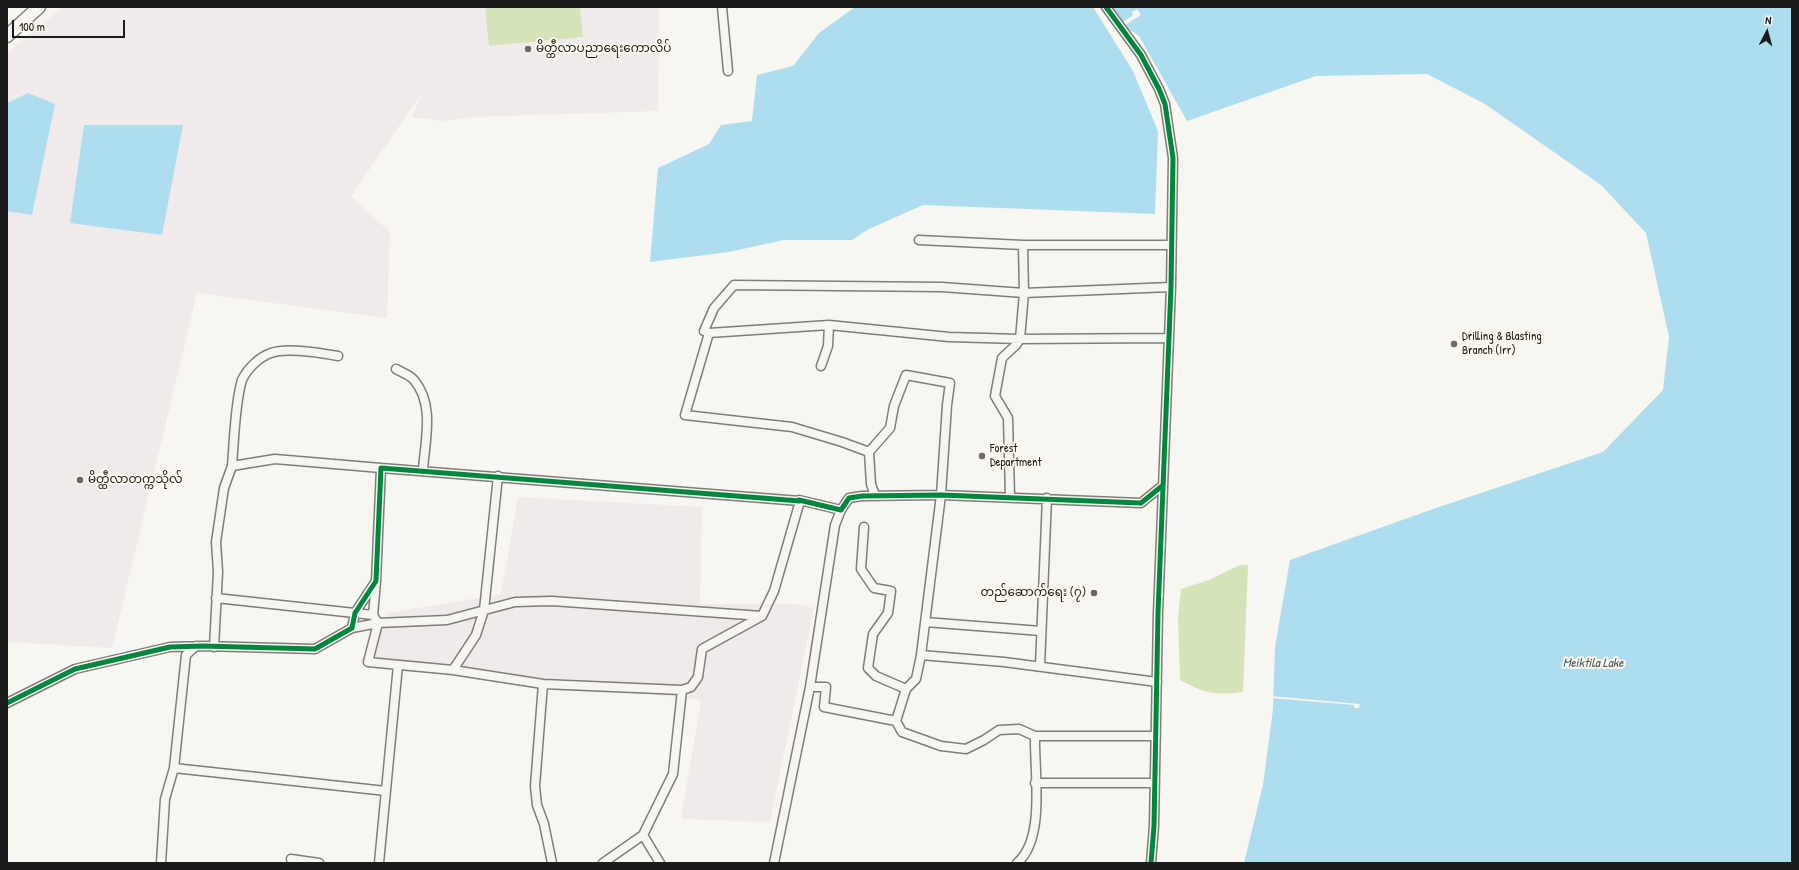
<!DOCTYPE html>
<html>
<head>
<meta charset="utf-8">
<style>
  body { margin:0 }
  #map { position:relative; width:1799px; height:870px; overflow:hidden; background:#f8f6f0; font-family:"Patrick Hand",sans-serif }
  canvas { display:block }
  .frame { position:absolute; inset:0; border:8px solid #1c1c1c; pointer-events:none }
  .north { position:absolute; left:1747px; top:12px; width:40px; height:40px; -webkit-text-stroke:3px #fbf7ec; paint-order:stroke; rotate:6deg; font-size:11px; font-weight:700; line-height:16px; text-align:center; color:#1c1c1c }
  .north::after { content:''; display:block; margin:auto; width:14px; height:18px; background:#1c1c1c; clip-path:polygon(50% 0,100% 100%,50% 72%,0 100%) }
  .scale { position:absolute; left:12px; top:20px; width:113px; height:18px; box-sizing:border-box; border:2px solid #1c1c1c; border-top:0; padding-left:5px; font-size:12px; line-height:14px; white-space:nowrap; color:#1c1c1c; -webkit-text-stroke:3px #fbf7ec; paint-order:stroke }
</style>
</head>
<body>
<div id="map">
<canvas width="1799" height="870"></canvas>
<div class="frame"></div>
<div class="north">N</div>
<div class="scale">100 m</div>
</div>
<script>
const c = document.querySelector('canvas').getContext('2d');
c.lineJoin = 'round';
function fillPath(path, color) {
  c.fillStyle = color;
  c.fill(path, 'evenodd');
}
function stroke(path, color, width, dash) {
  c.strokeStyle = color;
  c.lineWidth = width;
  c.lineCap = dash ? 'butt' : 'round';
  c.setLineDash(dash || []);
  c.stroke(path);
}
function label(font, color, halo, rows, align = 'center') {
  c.font = font + ' "Patrick Hand","Noto Sans Myanmar",sans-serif';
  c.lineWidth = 4;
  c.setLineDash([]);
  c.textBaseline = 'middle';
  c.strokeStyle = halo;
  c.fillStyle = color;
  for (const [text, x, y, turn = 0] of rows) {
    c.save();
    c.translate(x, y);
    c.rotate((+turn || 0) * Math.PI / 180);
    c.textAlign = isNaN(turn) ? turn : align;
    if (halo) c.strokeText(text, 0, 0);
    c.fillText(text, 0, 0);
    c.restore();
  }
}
fillPath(new Path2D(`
  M62,7h597l-1,104 -186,6 -30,4 -30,-4 10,-24 -71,103 39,36 -3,86 -190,-25 -85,355 -105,-6v-589z
  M518,497l184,10 -2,97h94l20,4 -44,214 -89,-3 20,-119 -341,-38 28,-49 113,-19z`), '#f0eaeb');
fillPath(new Path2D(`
  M485,7h95l3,30 -94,9z
  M1240,565h8l-5,127c-27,4 -39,1 -63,-12l-2,-62 3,-29 28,-9z`), '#d5e3b8');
fillPath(new Path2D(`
  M855,7h238l40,64 25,60 -3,83 -232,-9 -56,25 -15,10h-68l-55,12 -79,10 8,-94 51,-24 12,-19 31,-4 5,-46 36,-9 26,-33z
  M1111,7h681v856h-548l19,-78 10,-76 2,-62 15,-87 146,-52 167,-56 60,-62 6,-53 -23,-104 -45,-48 -116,-81 -58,-30 -111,2 -129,45 -48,-85 -15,-10z
  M28,93l27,11 -23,111 -25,-4v-108z
  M84,125h99l-21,110 -92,-12z`), '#aeddf0');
fillPath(new Path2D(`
  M1137,9l4,6 -17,11 -2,-3 11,-8 -1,-3z
  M1271,696l89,8 -1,4h-5v-3l-83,-7z`), '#f8f6f0');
const minor = new Path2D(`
  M722,7l6,64
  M1106,7l35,48 18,34 6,15 8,54 -2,129 -13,326 -4,213 -3,37
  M919,240l104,5h148
  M709,333l120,-8 120,12 71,2 148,-1
  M338,356c-17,-3 -51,-9 -67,-3 -12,4 -24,16 -29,27 -7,22 -8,62 -10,86l43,-7 106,9
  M821,366l7,-20 1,-21
  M396,369c5,3 14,6 18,11 21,25 11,60 9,90
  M869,452l21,-24 4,-22 12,-31 44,8 -3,22 -6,90 -20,160
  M875,496l-4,-12 -2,-32 -27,-10 -50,-15 -107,-12 24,-82 -5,-2 10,-23 20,-23 208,2 82,6 147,-6
  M1010,497l-2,-79 -13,-22 7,-38 14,-13 4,-6 4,-46 -1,-48
  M864,527l-3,42 13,19 17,3 -3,22 -15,21 -5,34 8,8 30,13 -10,32 6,11 39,14 25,3 18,-9 15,-10 20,-1 16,7h121
  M376,582l-3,33 5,8 -10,39 85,8 90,14 139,6 9,-3 7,-10 4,-28 60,-33 12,-25 26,-90
  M216,598l157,17
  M925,622l116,9
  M352,628l26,-5 69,-3 68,-18 37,-1 210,15
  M196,646l-10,9 -12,113 212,23
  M214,647l4,-75 -2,-30 8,-54 8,-22
  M1040,666l7,-168
  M453,670l23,-35 8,-25 14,-134
  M543,684l-8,102 2,19 7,19 8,39
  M810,687h16l-2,20 72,14
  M906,689l10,-10 5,-24 83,7 153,20
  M7,703l68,-34 95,-22 33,-1 112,3 37,-21 3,-15 21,-32 5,-113 419,33 -1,-1 42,10 8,-12 13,-2 79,-1 200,8 21,-17
  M1035,783h120
  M643,835l17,28
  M291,859l28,4
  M161,863l4,-64 9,-31
  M379,863l19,-198
  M603,863l40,-28 30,-61 9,-84
  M774,863l36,-176 25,-162 6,-15
  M1017,863c29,-24 17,-92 18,-127`);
const highway = new Path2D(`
  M7,36l32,-29`);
stroke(minor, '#7f7e7b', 11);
stroke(highway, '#7f7e7b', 15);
stroke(minor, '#f6f5f1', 8);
stroke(highway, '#f6f5f1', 12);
stroke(new Path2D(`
  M1106,7l35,48 18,34 6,15 8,54 -2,129 -13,326 -4,213 -3,37
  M7,703l68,-34 95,-22 33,-1 112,3 37,-21 3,-15 21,-32 5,-113 419,33 -1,-1 42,10 8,-12 13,-2 79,-1 200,8 21,-17`), '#00873e', 5);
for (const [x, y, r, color] of [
  [528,49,4,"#696866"],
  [1454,344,4,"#696866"],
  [982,456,4,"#696866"],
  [80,480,4,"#696866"],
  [1094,593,4,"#696866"]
]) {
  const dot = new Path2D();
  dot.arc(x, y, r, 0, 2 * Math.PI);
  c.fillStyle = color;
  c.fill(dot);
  stroke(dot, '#fbf7ec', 1.5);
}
label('12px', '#1c1c1c', '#fbf7ec', [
  ["မိတ္ထီလာပညာရေးကောလိပ်",536,49],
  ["Drilling & Blasting",1462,337],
  ["Branch (Irr)",1462,351],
  ["Forest",990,449],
  ["Department",990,463],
  ["မိတ္ထီလာတက္ကသိုလ်",88,480],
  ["တည်ဆောက်ရေး (၇)",1086,593,"right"]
], 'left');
label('italic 13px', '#445c66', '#fbf7ec', [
  ["Meiktila Lake",1593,664]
]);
</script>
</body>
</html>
